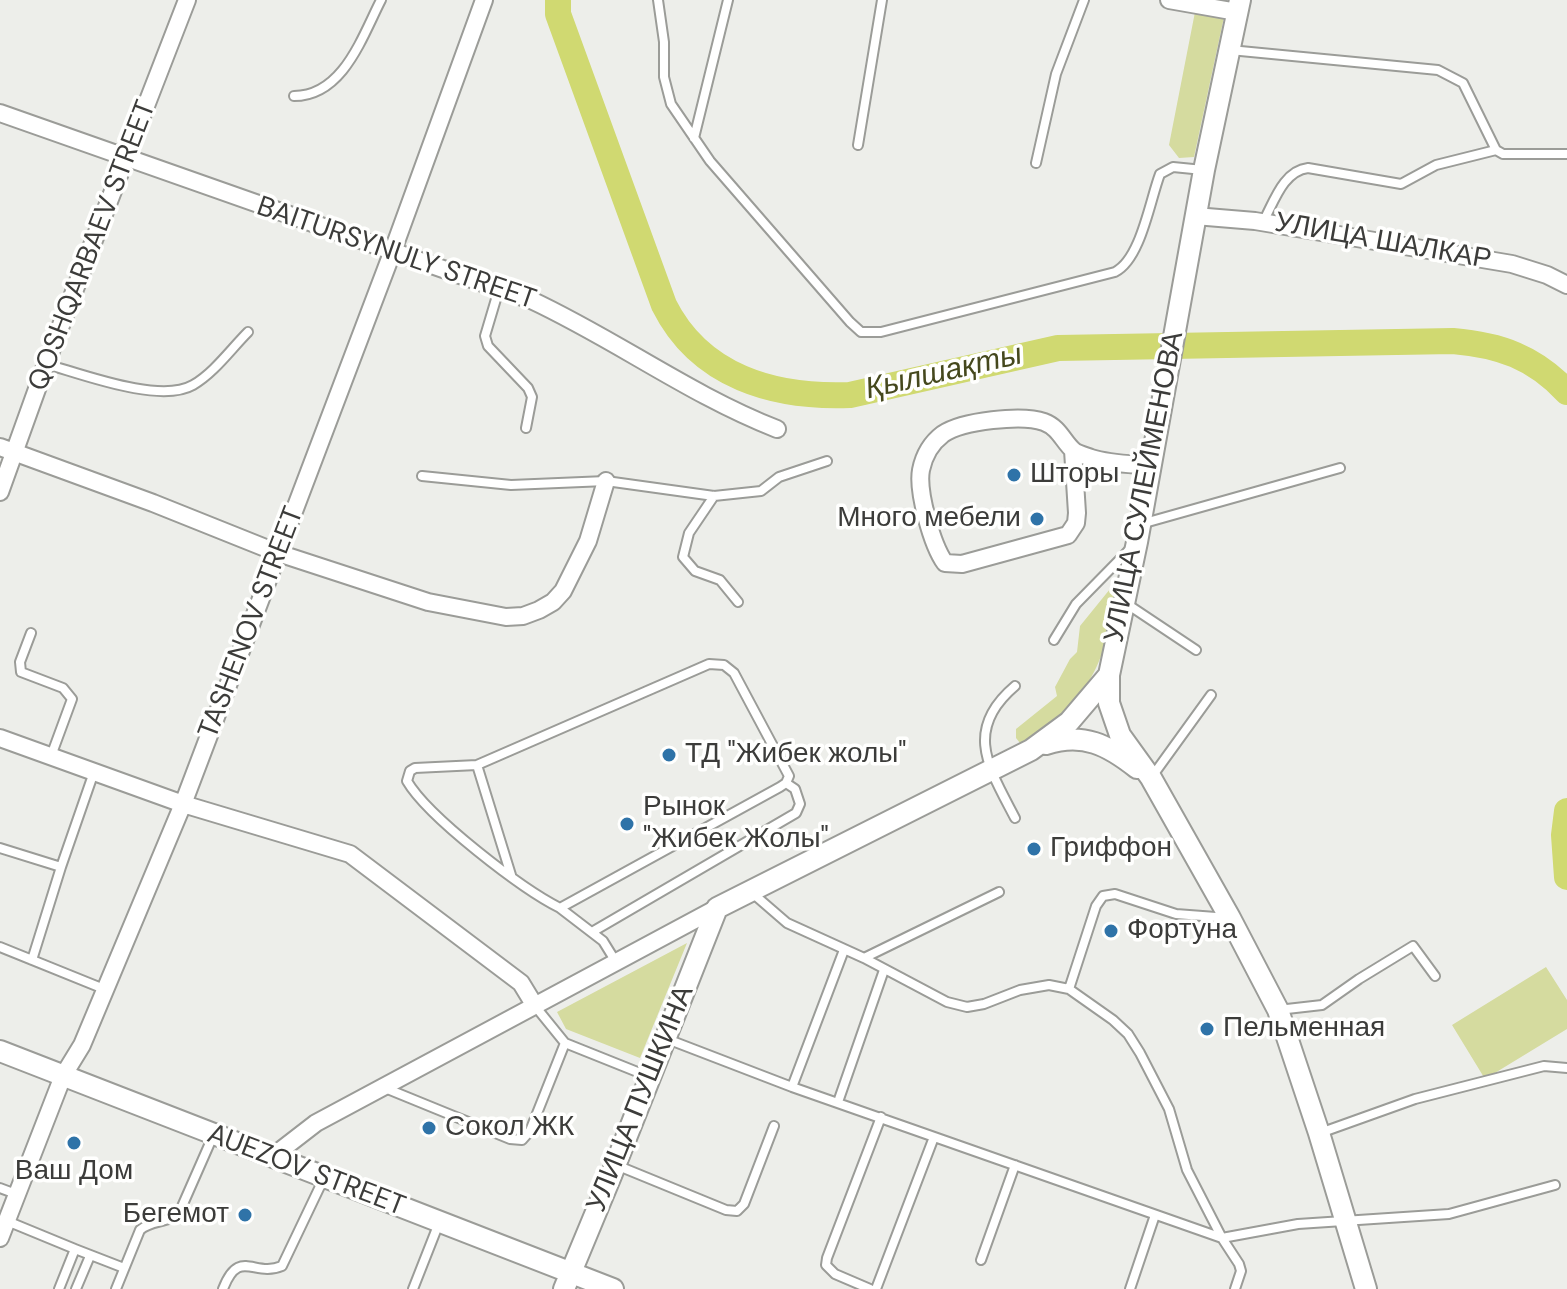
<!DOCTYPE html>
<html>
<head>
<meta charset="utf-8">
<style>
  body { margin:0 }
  canvas { display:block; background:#edeeea }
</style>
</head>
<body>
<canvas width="1567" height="1289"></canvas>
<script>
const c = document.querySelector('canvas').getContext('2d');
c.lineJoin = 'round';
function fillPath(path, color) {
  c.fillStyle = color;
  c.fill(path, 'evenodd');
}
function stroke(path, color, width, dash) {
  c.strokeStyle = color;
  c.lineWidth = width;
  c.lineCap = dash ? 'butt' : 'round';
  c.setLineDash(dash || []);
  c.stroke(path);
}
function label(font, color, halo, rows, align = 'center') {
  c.font = font + ' "DM Sans",sans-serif';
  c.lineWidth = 7;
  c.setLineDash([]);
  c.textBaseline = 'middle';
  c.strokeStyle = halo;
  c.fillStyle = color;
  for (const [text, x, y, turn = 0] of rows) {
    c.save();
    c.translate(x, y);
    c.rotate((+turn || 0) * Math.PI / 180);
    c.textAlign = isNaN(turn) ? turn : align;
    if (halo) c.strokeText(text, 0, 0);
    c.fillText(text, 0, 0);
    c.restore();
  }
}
fillPath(new Path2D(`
  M1195,12l29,5 -30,140 -15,1 -10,-13z
  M1110,589l9,3c-16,73 -30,113 -99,151l-4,-5v-9l41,-33 -2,-9 15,-28 7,-7 3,-26z
  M687,943l-47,115 -74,-29 -9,-17z
  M1546,967l21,33v29l-82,50 -33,-54z`), '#d5db9f');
stroke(new Path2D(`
  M558,0v14l106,291c36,72 110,93 186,90l208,-47 395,-7c47,4 81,16 114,51
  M1567,811l-3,24 3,42`), '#d0d971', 26);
const service = new Path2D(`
  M658,0l6,42v35l7,27 39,57 140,161 11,10h20l234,-60c26,-13 35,-72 45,-98l13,-7 30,3
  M1230,50l208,20 25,13 33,67 7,4h64
  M294,96c49,0 68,-59 87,-96
  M694,138l34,-138
  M858,145l24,-145
  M1036,163l20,-89 28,-74
  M1263,222c11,-20 20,-51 45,-54l93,16 35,-19 60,-15
  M499,289l-14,47 3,10 40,42 4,9 -6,31
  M46,364c36,10 114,40 147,21 21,-12 38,-36 55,-53
  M422,476l89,9 95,-4 108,15 47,-5 18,-14 48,-16
  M714,496l-25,37 -6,24 12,14 25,9 18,22
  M1141,524l199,-56
  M1127,604l69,46
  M31,633l-11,29 1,10 42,16 9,11 -21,57
  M1054,640l22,-36 55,-56
  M477,765l34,110
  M1151,778l60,-83
  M1015,818c-26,-50 -52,-88 0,-132
  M0,848l61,19 -29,93
  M61,867l33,-95
  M750,891l37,32 77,35 135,-66
  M560,908c-38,-19 -132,-91 -153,-127l3,-10 5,-3 62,-3 232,-101 15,1 10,8 55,103 -3,7 -6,4 -220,121 43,33 13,21
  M592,932l204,-119 4,-9 -5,-15 -9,-6
  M0,947l104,42
  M864,958l83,44 20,5 17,-3 36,-14 29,-5 20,4 44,31 15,14 12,19 29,56 18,61 35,68 17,26 2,7 -6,18
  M1069,989l27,-83 7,-10 12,-2 61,20 53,4
  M535,1006l30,37 85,34
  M1278,1010l44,-5 37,-26 54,-33 22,30
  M667,1039l125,48 430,151 76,-14 151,-10 106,-29
  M792,1087l52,-137
  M385,1088l125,51 12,1 8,-9 35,-88
  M838,1102l46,-132
  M1320,1133l95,-34 129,-33 23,2
  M616,1165l110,45 11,1 7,-7 30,-78
  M0,1188l16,6
  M7,1221l68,28 -16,40
  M75,1249l49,19
  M981,1260l34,-95
  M76,1289l14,-33
  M116,1289l24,-59c12,-11 30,-6 40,-19l33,-75
  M223,1289c16,-42 31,-11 59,-23l42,-88
  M413,1289l26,-66
  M870,1289l-35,-15 -9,-9 1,-7 54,-141
  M876,1289l58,-152
  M1130,1289l25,-74`);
const minor = new Path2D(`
  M1169,0l68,12
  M0,113l531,187c84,39 159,95 246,129
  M1195,216l60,5 257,43 35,11 20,10
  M0,447l153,56 125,50 150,49 78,15 17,-1 16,-6 14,-8 10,-11 25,-50 18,-60
  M1073,450l4,63 -1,10 -8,12 -106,29 -17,-1c-13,-18 -28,-72 -24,-93 3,-15 10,-27 22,-36 19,-13 79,-20 101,-12 16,6 19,20 30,29 5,3 12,5 17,7 19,6 40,6 61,8
  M0,492l46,-128 141,-364
  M0,738l183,66 167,50 171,129 14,23
  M272,1157l44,-34 401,-215
  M0,1238l63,-162 19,-31 101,-241 209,-551 92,-253`);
const tertiary = new Path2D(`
  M1240,0l-36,170 -67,372 -28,133v28l11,32 31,43 79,140 48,92 41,123 47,156
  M1046,744c37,-12 62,1 91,24
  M0,1051l613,238
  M564,1289l47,-113 106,-268 314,-158 38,-28 40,-47`);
stroke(service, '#9b9c98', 12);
stroke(minor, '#9b9c98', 20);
stroke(tertiary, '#9b9c98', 24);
stroke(service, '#fff', 8);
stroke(minor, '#fff', 16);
stroke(tertiary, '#fff', 20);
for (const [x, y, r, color] of [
  [1014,475,8,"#2f73a8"],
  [1037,519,8,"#2f73a8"],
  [669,755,8,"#2f73a8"],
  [627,824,8,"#2f73a8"],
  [1034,849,8,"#2f73a8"],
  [1111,931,8,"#2f73a8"],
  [1207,1029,8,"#2f73a8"],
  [429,1128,8,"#2f73a8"],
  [74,1143,8,"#2f73a8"],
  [245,1215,8,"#2f73a8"]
]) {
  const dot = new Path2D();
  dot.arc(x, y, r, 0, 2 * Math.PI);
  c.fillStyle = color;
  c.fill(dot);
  stroke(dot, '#fffffe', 3);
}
label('28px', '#3c3c3a', '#fffffe', [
  ["УЛИЦА ШАЛКАР",1383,242,10],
  ["QOSHQARBAEV STREET",93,246,-69],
  ["BAITURSYNULY STREET",396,254,19],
  ["УЛИЦА СУЛЕЙМЕНОВА",1145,487,-79],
  ["TASHENOV STREET",252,623,-69],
  ["УЛИЦА ПУШКИНА",641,1099,-68],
  ["AUEZOV STREET",306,1171,21]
]);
label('28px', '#3c3c3a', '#fffffe', [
  ["Шторы",1030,475],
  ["Много мебели",1021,519,"right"],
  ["ТД \"Жибек жолы\"",685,755],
  ["Рынок",643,808],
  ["\"Жибек Жолы\"",643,840],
  ["Гриффон",1050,849],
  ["Фортуна",1127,931],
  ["Пельменная",1223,1029],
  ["Сокол ЖК",445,1128],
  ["Ваш Дом",74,1172,"center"],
  ["Бегемот",229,1215,"right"]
], 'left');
label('italic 30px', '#45481d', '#fffffe', [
  ["Қылшақты",944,373,-13]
]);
</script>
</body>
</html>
